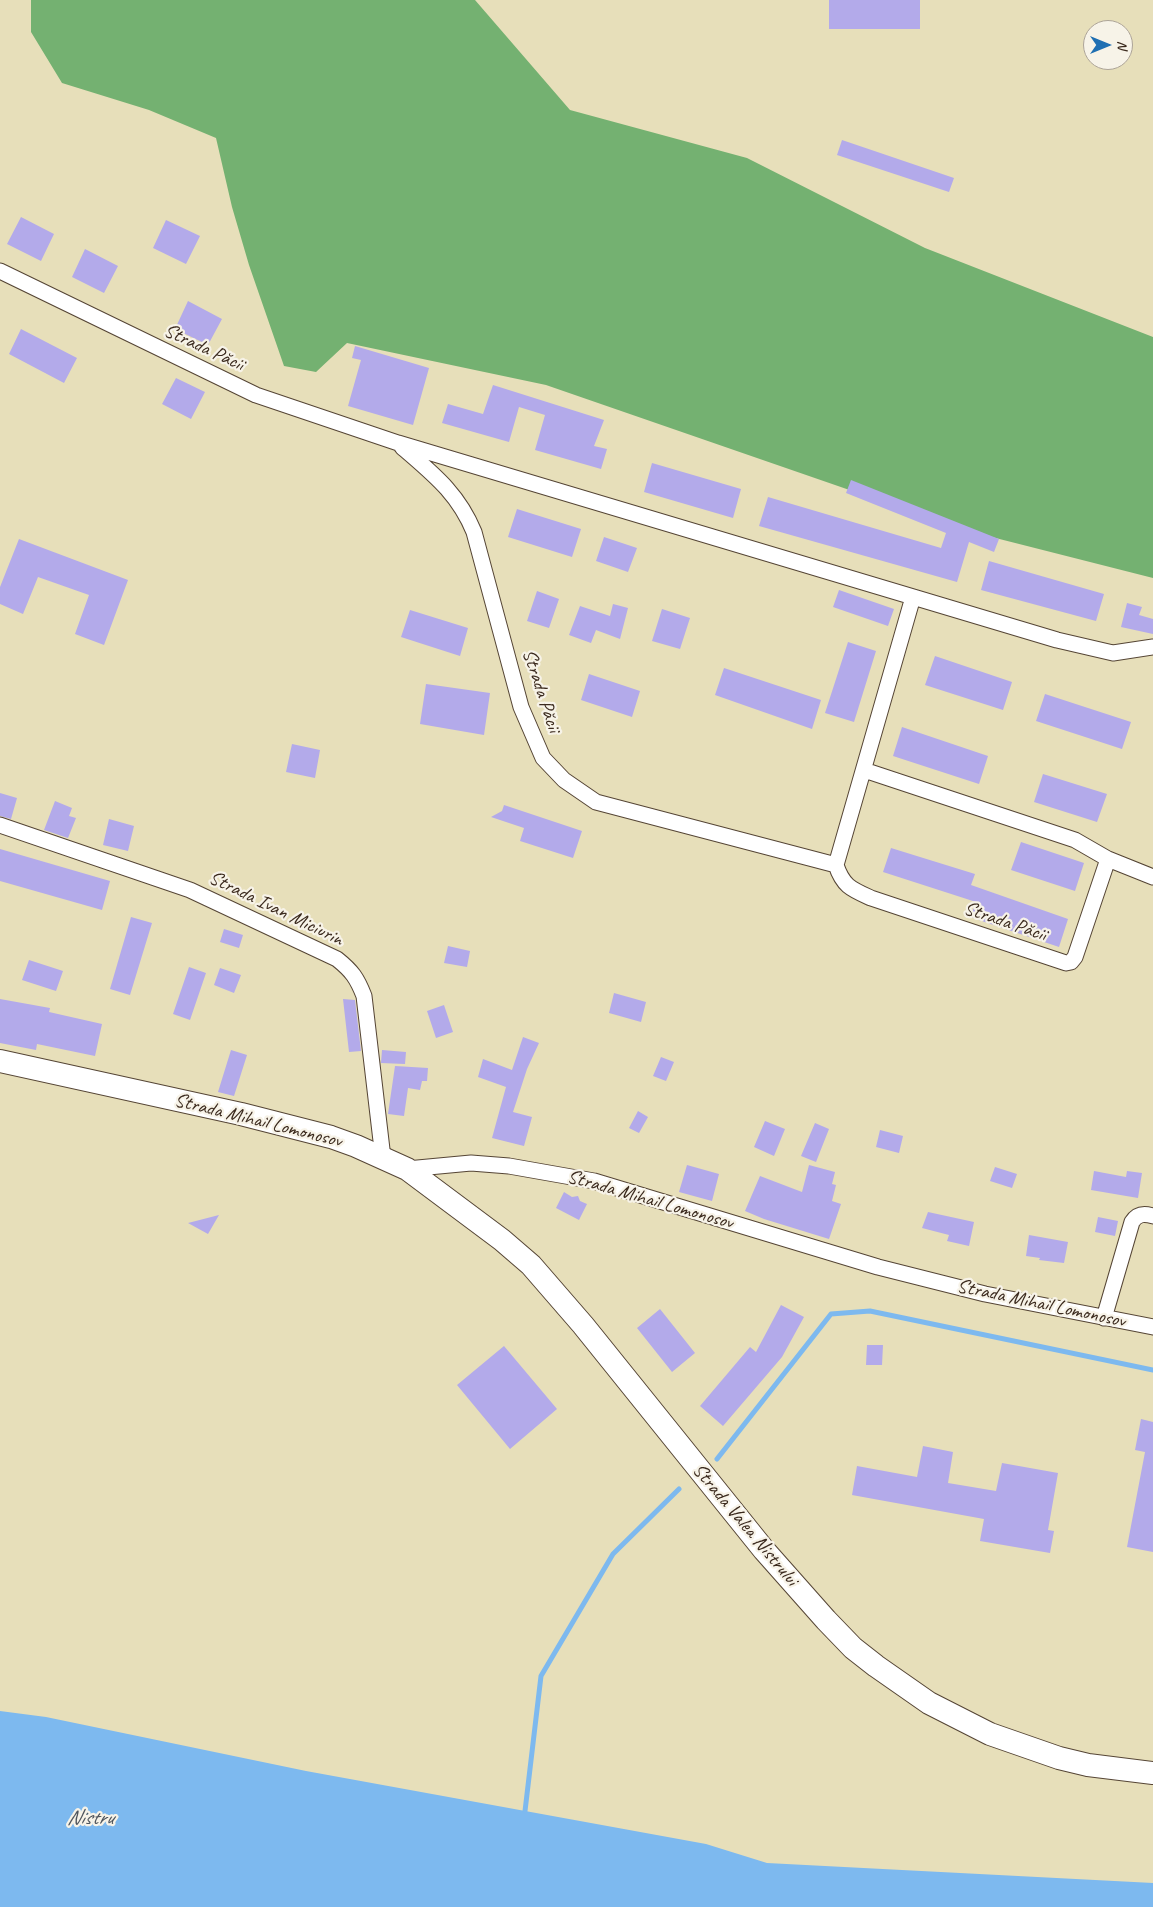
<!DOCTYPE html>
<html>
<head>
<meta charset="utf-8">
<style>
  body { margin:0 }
  #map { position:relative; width:1153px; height:1907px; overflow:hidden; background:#e7dfba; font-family:Caveat,sans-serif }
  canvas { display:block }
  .north { position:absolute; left:1083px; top:20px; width:50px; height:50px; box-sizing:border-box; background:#f7f3e8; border:1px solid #aca397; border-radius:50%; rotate:90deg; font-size:14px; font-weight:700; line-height:20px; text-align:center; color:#3b2a1e }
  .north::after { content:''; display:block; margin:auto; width:18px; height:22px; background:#1f6fb2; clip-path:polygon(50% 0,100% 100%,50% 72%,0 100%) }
</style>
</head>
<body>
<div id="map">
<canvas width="1153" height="1907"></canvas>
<div class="north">N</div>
</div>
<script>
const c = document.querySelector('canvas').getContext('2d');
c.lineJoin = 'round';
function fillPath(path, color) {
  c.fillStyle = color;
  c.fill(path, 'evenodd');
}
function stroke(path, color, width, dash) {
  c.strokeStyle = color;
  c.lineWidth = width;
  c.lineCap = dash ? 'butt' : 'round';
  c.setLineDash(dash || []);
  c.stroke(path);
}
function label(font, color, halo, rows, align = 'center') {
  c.font = font + ' Caveat,sans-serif';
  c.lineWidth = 4.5;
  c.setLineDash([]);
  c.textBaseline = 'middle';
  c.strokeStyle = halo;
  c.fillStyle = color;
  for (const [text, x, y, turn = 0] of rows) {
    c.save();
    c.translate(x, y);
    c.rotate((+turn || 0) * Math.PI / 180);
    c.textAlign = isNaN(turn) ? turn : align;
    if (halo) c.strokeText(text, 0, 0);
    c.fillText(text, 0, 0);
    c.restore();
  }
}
fillPath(new Path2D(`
  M31,0h444l95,110 177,48 178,90 228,89v241l-185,-47 -422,-146 -199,-42 -31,29 -32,-6 -35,-101 -17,-58 -16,-69 -67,-28 -87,-27 -31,-51z`), '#74b171');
fillPath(new Path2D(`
  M0,1711l46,6 260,54 400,73 61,19 386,20v24h-1153z`), '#7db9ef');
stroke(new Path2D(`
  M717,1459l114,-145 39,-3 283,59
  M525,1811l16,-135 72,-122 66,-65`), '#7db9ef', 5);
fillPath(new Path2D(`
  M829,0h91v29h-91z
  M842,140l112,38 -5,14 -112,-37z
  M21,217l33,17 -13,27 -34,-17z
  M166,220l34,16 -14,28 -33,-16z
  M85,249l33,17 -14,27 -32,-16z
  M188,301l34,18 -14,26 -33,-16z
  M21,329l56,29 -13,25 -55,-29z
  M355,346l74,22 -16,57 -65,-19 13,-46 -9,-2z
  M176,378l29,14 -14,27 -29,-15z
  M493,385l111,35 -10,26 13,3 -6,20 -66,-19 10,-35 -26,-8 -10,35 -67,-19 6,-19 35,10z
  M652,463l89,26 -8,29 -89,-26z
  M851,480l148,59 -5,13 -25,-10 -12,40 -198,-56 9,-29 173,51 5,-15 -100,-40z
  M517,509l64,20 -9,28 -64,-20z
  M604,537l33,11 -9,24 -32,-11z
  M19,539l109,41 -24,65 -29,-11 14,-39 -51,-18 -15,37 -23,-10v-17z
  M989,561l115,33 -8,27 -115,-31z
  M839,590l55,19 -6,17 -55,-19z
  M537,591l22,8 -10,29 -22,-7z
  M1127,603l15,4 -3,8 14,4v15l-32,-7z
  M613,604l15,4 -8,31 -24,-9 -5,13 -22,-8 11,-29 30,10z
  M662,609l28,9 -10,31 -28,-8z
  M410,610l58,18 -8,28 -59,-19z
  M848,642l28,9 -22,71 -29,-9z
  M935,656l77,26 -9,28 -78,-25z
  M724,668l97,32 -9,29 -97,-34z
  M589,674l51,17 -8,26 -51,-17z
  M426,684l64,9 -6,42 -64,-11z
  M1045,694l86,28 -9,27 -86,-28z
  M902,727l86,29 -9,28 -86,-28z
  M292,744l28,6 -5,28 -29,-6z
  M1043,774l64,20 -10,28 -63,-20z
  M0,793l17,5 -6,21 -11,-3z
  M55,801l17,7 -3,8 7,2 -8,20 -24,-8z
  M504,805l78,26 -9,27 -53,-17 4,-13 -33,-11 11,-6z
  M109,819l25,7 -6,25 -25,-6z
  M1021,842l63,21 -9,28 -64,-21z
  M891,848l84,26 -4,11 97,34 -9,28 -89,-30 6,-15 -93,-30z
  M0,849l110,32 -8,29 -102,-29z
  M131,917l21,6 -22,72 -20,-6z
  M224,929l19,6 -4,13 -19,-6z
  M448,946l22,5 -3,16 -23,-4z
  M29,960l34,11 -7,20 -34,-11z
  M189,967l17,6 -16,47 -17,-6z
  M220,968l21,7 -7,18 -20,-8z
  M614,993l32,9 -5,20 -32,-9z
  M0,999l50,9 -1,4 53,12 -7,32 -58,-12 -1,6 -36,-7z
  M343,999l12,1 6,51 -12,1z
  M444,1005l9,27 -17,6 -9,-27z
  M523,1037l16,6 -12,26 -14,43 19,5 -8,29 -32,-8 14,-51 -28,-10 5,-18 29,11z
  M231,1050l16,5 -13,41 -16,-4z
  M382,1050l24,2 -1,12 -24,-1z
  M661,1057l13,5 -8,19 -13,-5z
  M395,1066l33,2 -1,13h-5l-2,9 -12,-2 -4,28 -16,-2z
  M638,1111l10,6 -9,16 -10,-5z
  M765,1121l20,8 -11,27 -20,-9z
  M815,1123l14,6 -13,33 -15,-6z
  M880,1130l23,6 -4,17 -23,-6z
  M687,1165l32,9 -7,27 -33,-9z
  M809,1165l26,7 -3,12 4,1 -4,16 9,3 -12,35 -65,-20 -19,-8 15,-35 42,16z
  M995,1167l22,7 -5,14 -22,-7z
  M1094,1171l32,6 1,-6 15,2 -4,25 -47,-8z
  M564,1192l8,5 6,-1 2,5 7,3 -8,16 -23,-12z
  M928,1212l46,10 -5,24 -22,-5 2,-6 -27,-7z
  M219,1215l-11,19 -20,-11z
  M1098,1217l20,4 -3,15 -20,-4z
  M1029,1235l39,7 -4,21 -25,-3 1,-2 -14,-2z
  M781,1305l23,12 -22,40 -59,69 -23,-20 50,-59 6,5z
  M660,1309l35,44 -23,19 -35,-44z
  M867,1345h16l-1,20h-16z
  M504,1346l53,63 -47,40 -53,-64z
  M1141,1419l12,3v130l-26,-5 18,-95 -10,-2z
  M923,1446l30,6 -5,31 48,8 6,-28 56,10 -10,57 6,1 -4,22 -70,-12 4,-22 -132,-24 5,-29 60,11z`), '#b3aaea');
const minor = new Path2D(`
  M0,271l256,124 142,48 659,197 56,13 40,-6
  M402,447c31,27 56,46 72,85l47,175 22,51 21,22 32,22 240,63 77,-268
  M864,770l211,70 33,19 45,18
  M0,825l190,65 147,69c15,12 20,19 27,37l19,162
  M836,865c7,21 15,24 35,33l195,65 5,-1 4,-5 33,-98
  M407,1169l64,-6 38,3 85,15 284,86 107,27 168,33
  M1104,1318l28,-96c5,-8 12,-9 21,-6`);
const primary = new Path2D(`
  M0,1061l241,53 90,23 25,9 51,23 95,71 29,25 52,60 181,225 62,70 27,28 23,18 53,37 61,31 69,24 29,7 65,8`);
stroke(minor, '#554535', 17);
stroke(primary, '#554535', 24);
stroke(minor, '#fff', 15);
stroke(primary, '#fff', 22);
label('20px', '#3b2a1e', '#f7f3e8', [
  ["Strada Păcii",204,348,25],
  ["Strada Păcii",541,691,72],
  ["Strada Ivan Miciurin",276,909,26],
  ["Strada Păcii",1005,922,19],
  ["Strada Mihail Lomonosov",258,1121,14],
  ["Strada Mihail Lomonosov",650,1200,16],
  ["Strada Mihail Lomonosov",1041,1304,12],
  ["Strada Valea Nistrului",745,1525,50]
]);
label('italic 21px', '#4f555d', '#f7f3e8', [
  ["Nistru",90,1818]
]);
</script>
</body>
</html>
